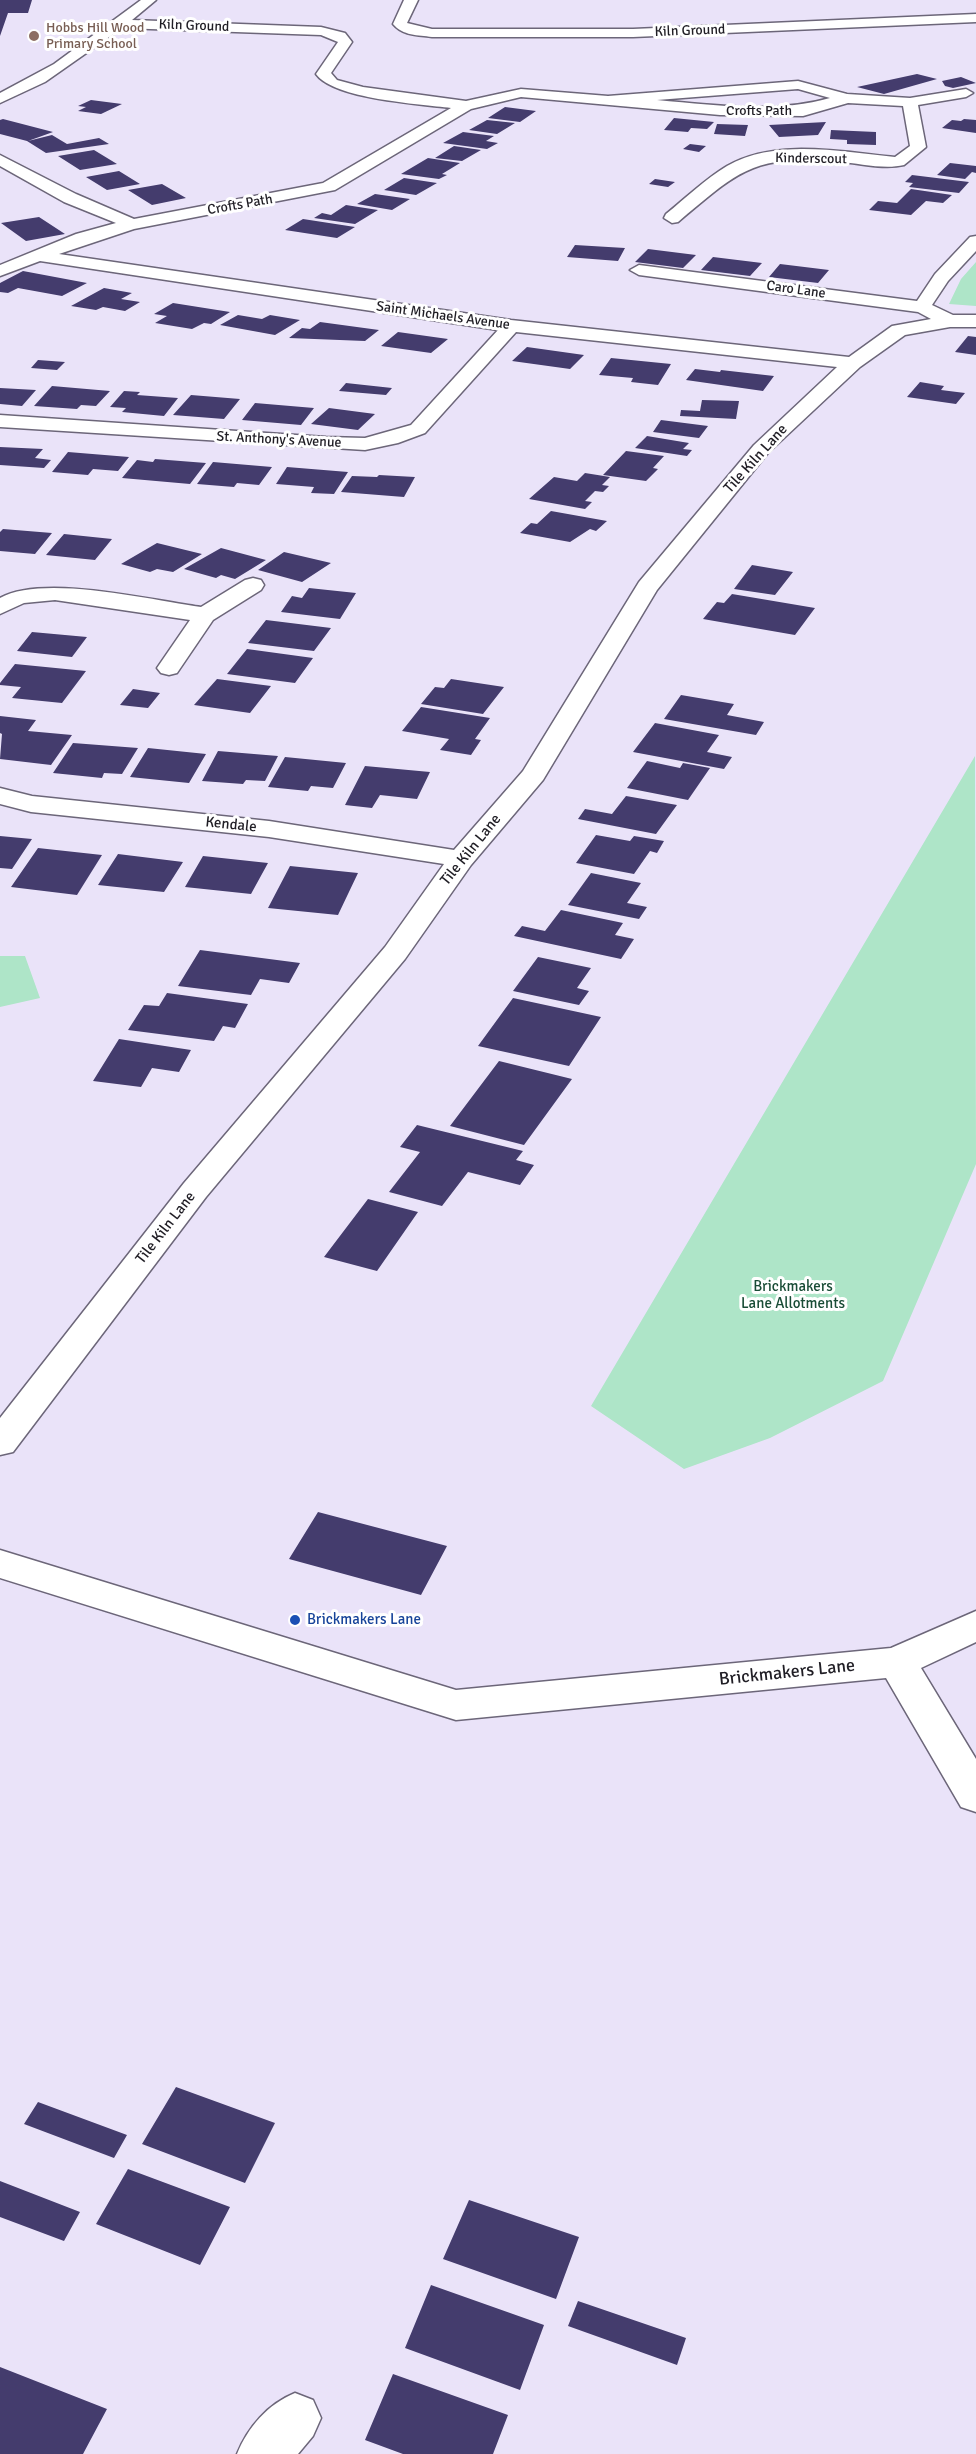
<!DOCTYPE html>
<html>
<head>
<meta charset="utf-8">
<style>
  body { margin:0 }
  canvas { display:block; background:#eae3f9 }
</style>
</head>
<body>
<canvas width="976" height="2454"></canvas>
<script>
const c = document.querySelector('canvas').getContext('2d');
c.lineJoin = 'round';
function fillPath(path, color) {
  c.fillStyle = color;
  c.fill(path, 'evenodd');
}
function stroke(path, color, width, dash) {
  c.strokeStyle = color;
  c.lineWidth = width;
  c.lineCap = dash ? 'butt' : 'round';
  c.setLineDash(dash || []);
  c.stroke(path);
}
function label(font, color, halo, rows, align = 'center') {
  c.font = font + ' Signika,sans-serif';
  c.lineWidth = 6;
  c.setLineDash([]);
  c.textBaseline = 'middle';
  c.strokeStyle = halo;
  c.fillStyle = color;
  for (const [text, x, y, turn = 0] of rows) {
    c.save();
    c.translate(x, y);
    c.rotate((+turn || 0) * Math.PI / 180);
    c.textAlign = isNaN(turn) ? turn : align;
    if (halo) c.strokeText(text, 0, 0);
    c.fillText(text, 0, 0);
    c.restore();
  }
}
fillPath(new Path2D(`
  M976,262v44l-27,-2 12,-25z
  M975,756l1,408 -93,217 -113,57 -86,31 -93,-63z
  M0,956h25l15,42 -40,9z`), '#aee5c8');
fillPath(new Path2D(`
  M0,0h32l-4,13h-20l-8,23z
  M917,74l20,5 -53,15 -27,-7z
  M961,77l15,6 -23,5 -8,-2 -3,-5z
  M91,100l31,4 -21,10 -23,-3 8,-4 -8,-1z
  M505,107l31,4 -16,11 -32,-4z
  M674,118l40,4 -7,7 -16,-1 -3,4 -24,-2z
  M3,119l50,13 -25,9 24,-6 15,9 32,-6 10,6 -63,9 -19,-12 -27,-7v-14z
  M964,119l12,1v13l-34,-5 10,-8 9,1z
  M487,120l28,3 -18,11 -28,-4z
  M826,122l-8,13 -39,2 -10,-12z
  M717,124l31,1 -3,11 -31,-2z
  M831,130l45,2v13l-29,-1v-4l-17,-1z
  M463,132l31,4 -8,5 12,2 -11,6 -44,-6z
  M690,144l16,2 -7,6 -16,-3z
  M454,146l27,4 -19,11 -27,-3z
  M94,150l23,14 -37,6 -22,-14z
  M428,158l32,5 -18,11 5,1 -8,4 -38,-5z
  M950,163l26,3v7l-4,-1 -7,7 -28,-4z
  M119,171l21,13 -33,6 -21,-13z
  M912,175l57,7 -10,11 -50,-6 4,-4 -8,-1z
  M404,178l33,5 -21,12 -32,-5z
  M655,179l20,3 -7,5 -19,-3z
  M162,184l24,14 -34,7 -24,-15z
  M911,189l41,6 -9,8 -17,-2 -15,14 -42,-5 9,-9 19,2z
  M375,194l35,5 -18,11 -35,-6z
  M346,205l32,5 -23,14 -41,-6 8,-5 9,2z
  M39,217l26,17 -39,7 -25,-18z
  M303,219l52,8 -18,11 -52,-8z
  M575,245l50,3 -7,13 -51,-4z
  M648,249l48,6 -13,13 -48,-6z
  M713,257l49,6 -12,13 -49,-6z
  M780,264l49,6 -11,13 -49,-6z
  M23,271l64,12 -25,13 -44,-8 -10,5 -8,-1v-9z
  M104,288l28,5 -11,6 19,3 -15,9 -22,-4 -7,3 -25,-4z
  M173,303l57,9 -19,12 -7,-1 -12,6 -37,-6 12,-7 -13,-2z
  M238,315l24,4 8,-4 30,5 -25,15 -55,-10z
  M320,322l59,8 -14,11 -76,-3 13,-10 8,1z
  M398,332l50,7 -17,14 -50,-7z
  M968,336l8,1v18l-21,-3z
  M527,347l57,8 -14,14 -58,-8z
  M611,358l60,6 -13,21 -27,-3 2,-4 -34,-3z
  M38,360l27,2 -8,8 -26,-2z
  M695,369l25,3 1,-2 53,6 -11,15 -77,-11z
  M920,382l24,4 -3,4 24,3 -9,11 -49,-7z
  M346,383l46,5 -6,7 -47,-4z
  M52,386l58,5 -14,15 -15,-1 -4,4 -43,-3z
  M0,388l36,2 -14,16 -22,-2z
  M124,391l16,1 -3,3 41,3 -14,18 -42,-4 4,-4 -16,-1z
  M191,395l49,4 -16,20 -51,-4z
  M702,400l37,1 -3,18 -56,-3 1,-6 19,1z
  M255,403l59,5 -13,17 -59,-5z
  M329,408l46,6 -17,16 -47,-6z
  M661,420l47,6 -9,12 -46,-6z
  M647,436l42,7 -6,6 9,1 -5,6 -52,-8z
  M0,447l43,2 -8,9 16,2 -7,8 -44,-3z
  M626,451l38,5 -11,12 5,1 -12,12 -43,-6z
  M68,452l61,5 -11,14 -25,-2 -5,6 -36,-3z
  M155,459l51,4 -16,21 -68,-6 15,-18 16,2z
  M213,462l59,5 -13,18 -22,-2 -3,4 -37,-3z
  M287,467l61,5 -14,22 -23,-1 3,-6 -38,-3z
  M585,473l25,4 -8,8 7,1 -6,6 -8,-1 -10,10 7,1 -7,7 -56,-10 25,-22 23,4z
  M379,475l36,2 -11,20 -63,-5 11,-16 25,1z
  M551,511l56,10 -11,10 -6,-2 -20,13 -50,-9 11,-10 6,1z
  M3,529l49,4 -17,21 -35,-3v-19z
  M64,534l48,5 -17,21 -49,-5z
  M157,543l45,11 -29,18 -16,-3 -7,3 -29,-8z
  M221,548l45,12 -31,19 -14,-4 -5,3 -32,-9z
  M284,552l47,11 -29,19 -44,-12z
  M752,565l41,7 -18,23 -41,-6z
  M309,588l47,5 -16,26 -59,-7 11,-16 10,2z
  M732,594l83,14 -20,27 -92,-16 14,-17 7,1z
  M266,620l65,8 -17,23 -66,-8z
  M32,632l55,5 -15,20 -55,-6z
  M247,649l66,9 -18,25 -68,-9z
  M15,664l71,7 -24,32 -50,-5 9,-11 -21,-2v-2z
  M217,679l54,7 -21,27 -56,-8z
  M451,679l53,8 -21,27 -62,-10 14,-17 9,1z
  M133,689l27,4 -12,15 -28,-3z
  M681,695l53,9 -7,11 37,7 -8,13 -92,-16z
  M421,707l69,11 -15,21 6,1 -10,15 -31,-5 9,-11 -47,-8z
  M0,716l36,4 -8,11 44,4 -21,30 -51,-6 2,-25 -2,-1z
  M655,723l64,12 -12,17 25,5 -8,12 -91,-17z
  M73,743l65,5 -16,26 -18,-1 -2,5 -49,-5z
  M148,748l58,6 -17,29 -59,-6z
  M218,751l60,5 -13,25 -19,-1 -3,4 -41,-3z
  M285,757l61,6 -13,25 -22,-2 -3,5 -40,-4z
  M647,761l33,7 3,-5 27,5 -22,32 -61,-12z
  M365,766l65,6 -13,27 -37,-4 -8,13 -27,-3z
  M626,796l51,9 -21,29 -78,-15 7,-10 27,5z
  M596,835l34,6 4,-5 30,5 -7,12 -7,-2 -16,23 -58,-11z
  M0,836l32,3 -20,30 -12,-1z
  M38,848l64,7 -25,40 -66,-8z
  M118,854l65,8 -19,30 -66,-7z
  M203,856l65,7 -17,31 -66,-7z
  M290,866l68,7 -20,42 -70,-7z
  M591,873l50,10 -14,20 20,4 -8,12 -71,-14z
  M561,910l62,13 -8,12 19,4 -13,20 -107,-23 8,-10 23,5z
  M200,950l100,13 -11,20 -29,-4 -9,16 -73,-9z
  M538,957l53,11 -14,20 12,3 -10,14 -66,-14z
  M167,993l81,11 -13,24 -12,-2 -9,15 -86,-11 16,-25 15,1z
  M513,998l88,19 -32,49 -91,-20z
  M119,1039l72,11 -12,22 -27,-4 -11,19 -48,-6z
  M499,1061l73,18 -48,66 -74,-19z
  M417,1125l106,26 -7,9 18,5 -14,20 -52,-13 -26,34 -53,-14 31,-40 -20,-5z
  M368,1199l50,13 -41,59 -53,-14z
  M318,1512l129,34 -26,49 -132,-36z
  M176,2087l99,36 -30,60 -103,-39z
  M38,2102l89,33 -13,23 -90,-34z
  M128,2169l102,38 -30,58 -104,-41z
  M0,2181l80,31 -16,29 -64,-24z
  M469,2200l110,37 -23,62 -113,-40z
  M431,2285l113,40 -24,65 -115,-42z
  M578,2301l108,37 -9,27 -109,-39z
  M0,2367l107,42 -24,45h-83z
  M393,2374l115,41 -15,39h-90l-38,-14z`), '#443c6d');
const minor = new Path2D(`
  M141,0h15l-24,20 189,7 24,6 7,9 -21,31 6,7 26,7 103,14 55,-12 87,7 190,-15 49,13 63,4 56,-9 7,4 -7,4 -48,8 8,42 -22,18c-20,5 -45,-2 -65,-3 -86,-7 -98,7 -161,60l-6,1 -8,-5 2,-4c20,-16 39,-35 61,-48 49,-28 115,-14 168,-9l15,-11 -7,-40 -55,-3 -45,13 -83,-1 -199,-18 -50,12 -136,81 -201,39 -75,25 452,66 338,37 43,-31 39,-7 -13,-7 -279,-37 -9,-5 9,-5 278,36 18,-27 35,-37 6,-1v15l-28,30 -16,24 21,10h23v12h-26l-45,8 -45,32 -92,86 -111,137 -114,190 -72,85 -66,94 -199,238 -193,255 -13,3v-37l184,-235 201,-236 59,-83 -175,-27 -238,-25 -31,-8v-16l32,8 237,25 185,29 69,-79 116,-189 115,-137 83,-78 -321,-35 -91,101 -27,10 -33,7 -365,-23v-12l326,22 39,1 46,-13 87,-95 -458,-69 -40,15v-11l76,-31 40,-11 -52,-21 -64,-36v-11l76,39 58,25 189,-36 128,-75c-32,-4 -117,-9 -135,-34l22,-32 -17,-7 -199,-7 -77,54 -45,21v-10l54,-29zM798,89l32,9c-55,16 -116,7 -173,2z
  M404,0h14l-11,23 25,6h201l343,-15v8l-343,15h-201c-14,-2 -29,-1 -39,-13z
  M253,578l8,2 3,5 -3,5 -48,30 -36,53 -8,2 -8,-2 -4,-5 33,-48 -135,-20 -31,3 -24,11v-16c43,-24 151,2 201,9l44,-27z
  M0,1550l456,140 435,-42 85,-37v31l-55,26 55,91v53l-15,-5 -75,-129 -430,42 -456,-142z
  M295,2393l18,7 8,18 -8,18 -15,18h-61c11,-27 31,-50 58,-61z`);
stroke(minor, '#6c6679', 3);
fillPath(minor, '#fff');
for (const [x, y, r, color] of [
  [34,36,6,"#8d6e63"],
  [295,1620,6,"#1a4fb4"]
]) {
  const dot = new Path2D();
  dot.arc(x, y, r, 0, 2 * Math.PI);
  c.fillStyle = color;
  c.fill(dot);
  stroke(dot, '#fff', 2);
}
label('14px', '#201e25', '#fff', [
  ["Kiln Ground",194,26,2],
  ["Kiln Ground",690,31,-2],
  ["Crofts Path",759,111],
  ["Kinderscout",811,159,1],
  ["Crofts Path",240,205,-10],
  ["Caro Lane",796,290,8],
  ["Saint Michaels Avenue",443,316,8],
  ["St. Anthony's Avenue",279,440,3]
]);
label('14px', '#785e54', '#fff', [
  ["Hobbs Hill Wood",46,28],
  ["Primary School",46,44]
], 'left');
label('15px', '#201e25', '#fff', [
  ["Tile Kiln Lane",756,459,-48],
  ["Kendale",231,825,6],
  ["Tile Kiln Lane",471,850,-51],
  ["Tile Kiln Lane",166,1228,-52]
]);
label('15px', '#194c36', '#fff', [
  ["Brickmakers",793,1287],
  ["Lane Allotments",793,1304]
]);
label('15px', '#164399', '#fff', [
  ["Brickmakers Lane",307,1620]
], 'left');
label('18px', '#201e25', '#fff', [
  ["Brickmakers Lane",787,1673,-6]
]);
</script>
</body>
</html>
